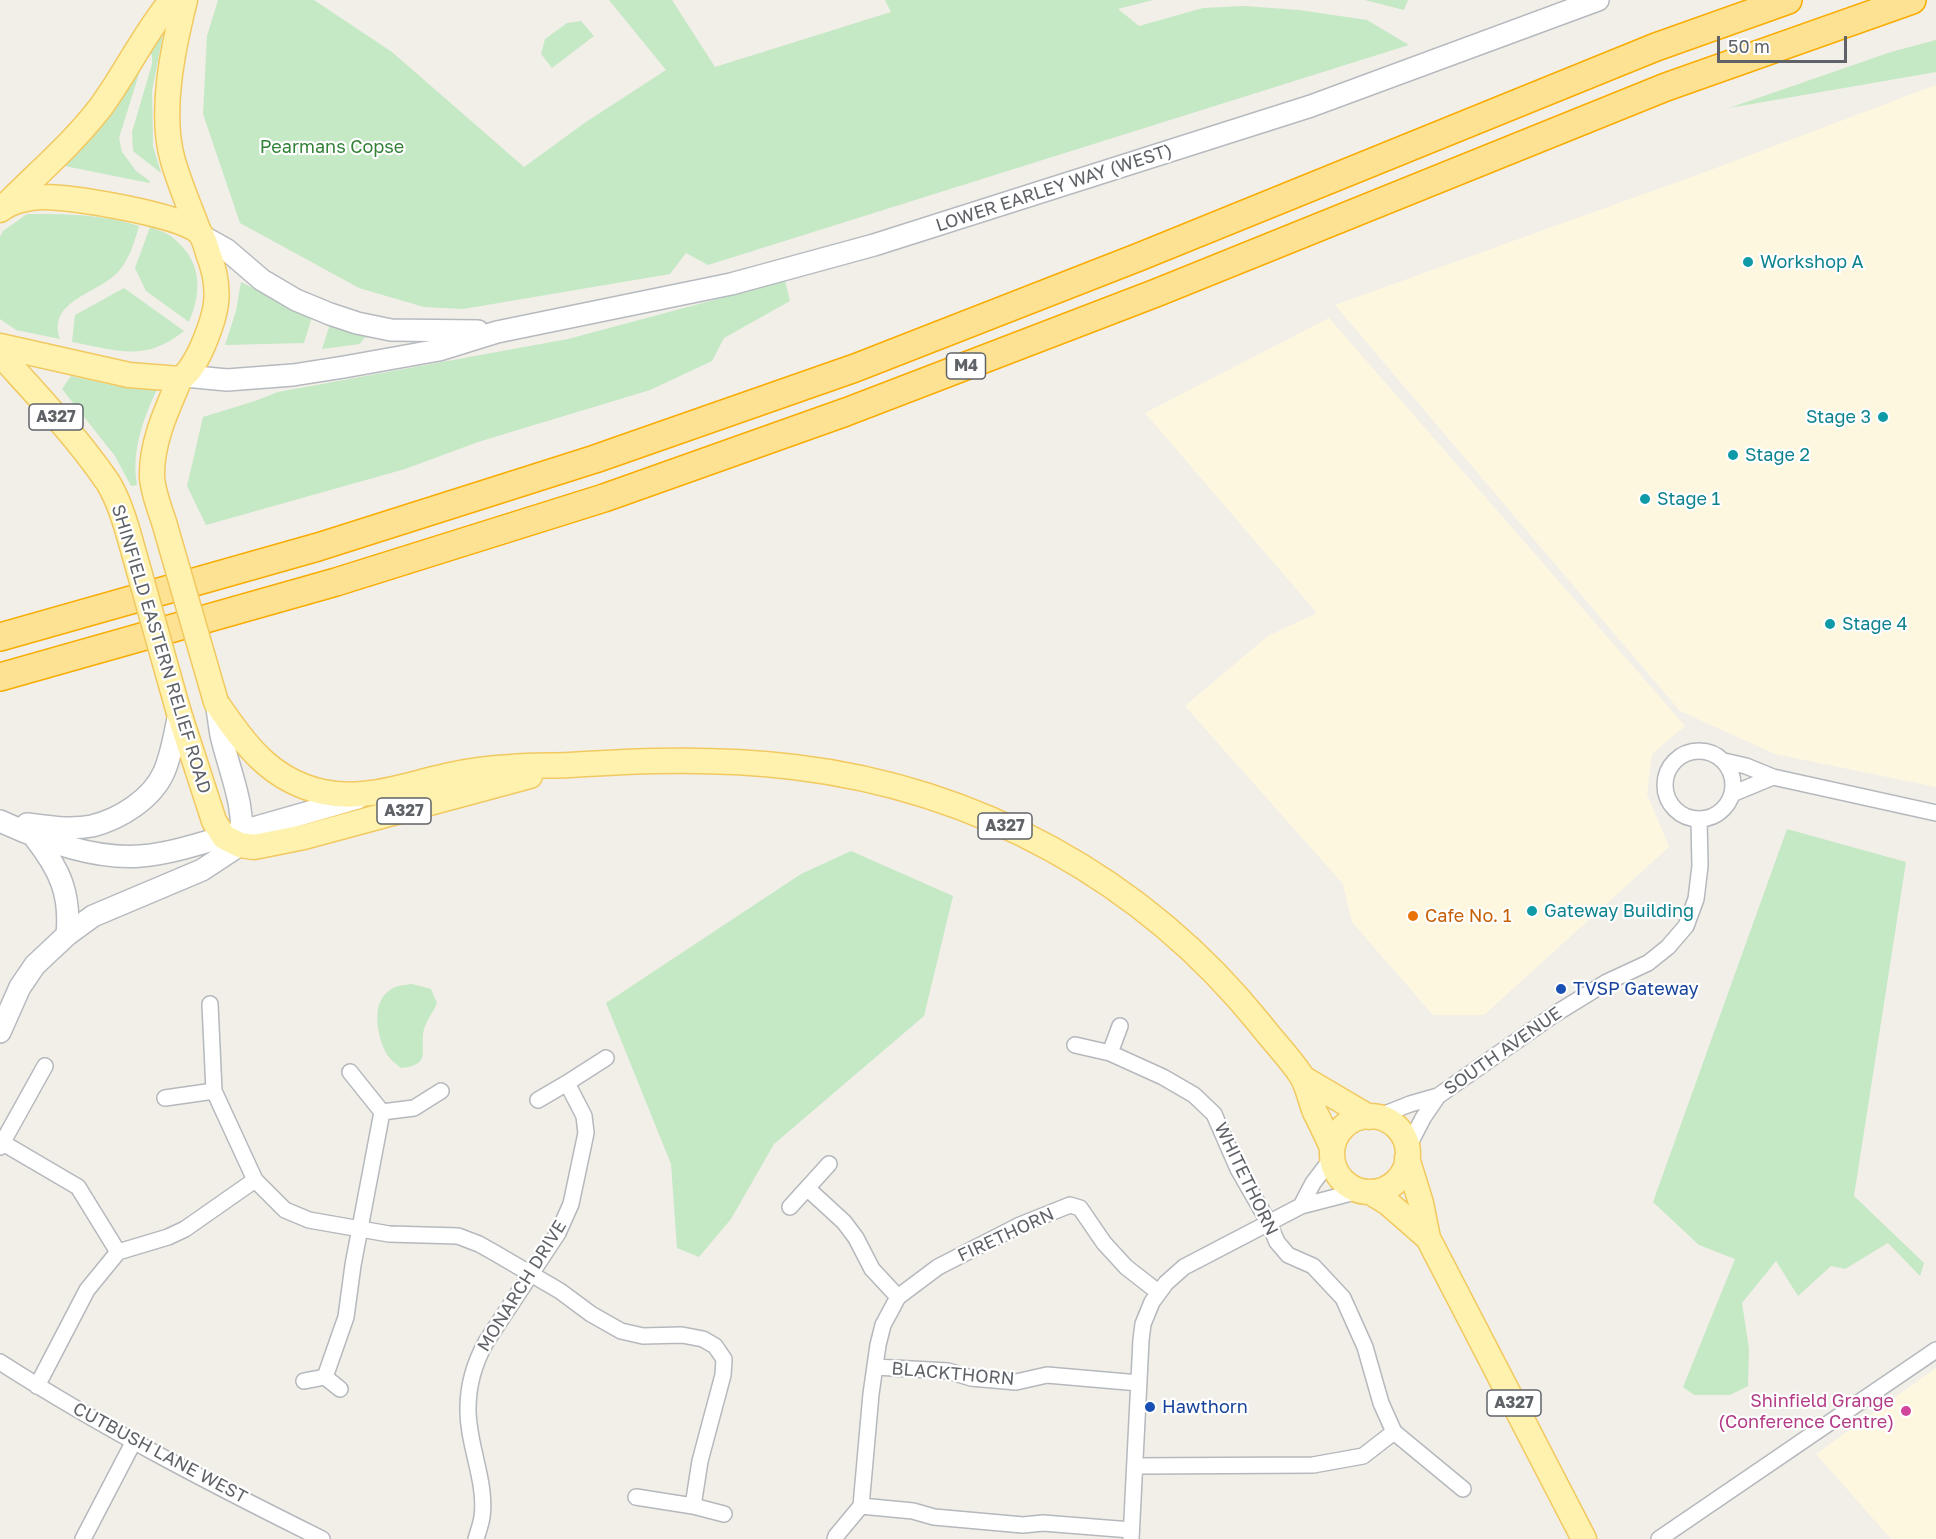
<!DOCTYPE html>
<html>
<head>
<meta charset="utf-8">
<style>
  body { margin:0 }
  #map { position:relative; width:1936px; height:1539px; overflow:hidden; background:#f1efe8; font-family:"Golos Text",sans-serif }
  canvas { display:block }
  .scale { position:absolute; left:1717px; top:36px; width:130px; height:27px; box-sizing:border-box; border:3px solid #5f6368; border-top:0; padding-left:8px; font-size:18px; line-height:21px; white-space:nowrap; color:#5f6368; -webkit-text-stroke:4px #fff; paint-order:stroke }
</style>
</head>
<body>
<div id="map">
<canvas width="1936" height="1539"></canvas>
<div class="scale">50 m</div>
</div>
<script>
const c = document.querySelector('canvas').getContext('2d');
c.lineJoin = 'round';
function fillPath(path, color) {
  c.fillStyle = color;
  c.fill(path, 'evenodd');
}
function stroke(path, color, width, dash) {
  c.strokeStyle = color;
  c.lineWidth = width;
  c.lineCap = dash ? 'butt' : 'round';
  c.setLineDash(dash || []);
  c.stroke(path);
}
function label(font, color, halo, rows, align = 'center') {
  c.font = font + ' "Golos Text",sans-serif';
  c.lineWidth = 4.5;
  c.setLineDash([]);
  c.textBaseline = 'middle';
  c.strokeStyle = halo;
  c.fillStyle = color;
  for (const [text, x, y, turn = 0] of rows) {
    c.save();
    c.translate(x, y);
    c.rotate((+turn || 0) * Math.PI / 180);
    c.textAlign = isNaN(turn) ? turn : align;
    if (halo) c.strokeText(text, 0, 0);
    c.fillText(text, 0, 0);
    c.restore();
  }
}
fillPath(new Path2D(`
  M1936,85v702l-161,-33 -95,-43 -345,-406 373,-134z
  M1329,318l356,408 -33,28 -5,40 22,53 -185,168h-51l-81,-93 -9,-38 -158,-178 83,-70 49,-23 -172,-200z
  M1936,1368v171h-45l-75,-85z`), '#fef7e0');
fillPath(new Path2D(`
  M218,0h96l78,52 132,115 62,-45 80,-52 -57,-70h63l43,67 176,-55 -6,-12h268l-35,9 21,17 64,-18 40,-2 56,4 68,10 42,25 -701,220 -22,-12 -16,21 -207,35 -39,-2 -65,-19 -119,-65 -37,-109 4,-78z
  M1365,0h43l-4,10z
  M167,14l-15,77 1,55 8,27 -28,-22 -1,-19 20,-68v-8l-4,-8z
  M581,21l13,15 -42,32 -11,-14 4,-15 22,-16z
  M1936,40v32l-207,36 162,-56z
  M138,64h4l-23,74 3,14 14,19 14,10 -1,2 -84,-17 28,-29z
  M27,214c37,0 76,0 112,12 -5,17 -9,32 -21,46 -20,22 -71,28 -58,67l-44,-9 -16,-11v-82l3,-6z
  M150,227c7,3 16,5 22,10 29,23 31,52 17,85l-43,-31 -11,-23z
  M785,281l5,20 -66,37 -12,23 -62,29 -172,52 -73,27 -199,56 -19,-39 16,-69 52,-16 23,-9 290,-53z
  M241,282l71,35 -8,26 -79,2 11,-34z
  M124,288l60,43c-39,32 -68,19 -112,11l3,-27z
  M330,324l76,13 -19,3 -8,-5 -15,3 -4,6 -38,5z
  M71,376l50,11 38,-2c-15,32 -28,64 -22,100l-6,1 -16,-30 -53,-67z
  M1787,829l119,33 -52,334 70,67 -4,13 -32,-33 -43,26 -14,-3 -33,30 -22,-35 -34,42 7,46 -1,37 -18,9h-36l-11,-8 52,-128 -36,-14 -46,-43z
  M851,851l102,45 -29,120 -150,128 -43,75 -32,38 -22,-9 -6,-84 -65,-161 195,-129z
  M412,984l19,5 6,14c-3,8 -11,18 -13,26 -5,21 9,36 -23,39 -6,-5 -12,-9 -16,-17 -8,-17 -14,-49 5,-61 7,-5 14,-5 22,-6z`), '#c5e8c5');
const minor = new Path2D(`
  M1665 785a34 34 0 1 1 68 0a34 34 0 1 1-68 0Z
  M1724,761l22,5 27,11 163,36
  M1732,794l41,-17
  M210,1004l4,87 41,89 30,30 24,10 80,14 69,2 21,8 16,9 65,38 31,23 30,17 22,5 39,-1 21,4 12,7 9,13 -1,16 -23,86 -7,45 -57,-9
  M1075,1045l35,8 53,24 31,18 20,19 24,55 31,54 8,19 11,13 25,11 30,32 22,49 16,56 13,29 69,57
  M1110,1053l10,-27
  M350,1072l32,40
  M165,1098l49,-7
  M538,1100l29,-17
  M1377,1117l33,-13 28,-8 117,-82 52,-32 41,-19 20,-16 18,-21 10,-27 4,-33 -1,-46
  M3,1143l75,44 40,65
  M0,1147l45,-81
  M1407,1149l16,-31 15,-22
  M808,1189l36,33 12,16 16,31 26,28
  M1301,1206l12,-23 19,-25
  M790,1207l39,-43
  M0,1362c103,66 213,123 322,177
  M875,1367l73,4 23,7 45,4 31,-7 92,8
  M325,1377l15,12
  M304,1381l21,-4 21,-60 7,-52 29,-153 32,-4 27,-17
  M37,1386l50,-96 31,-38 50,-15 17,-8 70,-49
  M1136,1466l177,-1 50,-9 31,-24
  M693,1506l31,8
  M861,1506l52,5 21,6 89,8 20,-2 88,7
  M83,1539l51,-98
  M476,1539c2,-7 5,-15 6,-22 5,-35 -15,-74 -14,-109 0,-24 7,-46 18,-66l72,-109 13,-29 15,-71 -2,-17 -17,-33 39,-25
  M835,1539l1,-3 25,-30 10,-112 7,-49 5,-20 15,-28 40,-30 82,-42 50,-20 10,3 24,35 22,24 32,25
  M1131,1539l10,-199 2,-16 9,-22 14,-19 18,-16 117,-61 58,-15
  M1659,1539l277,-189`);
const secondary = new Path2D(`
  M202,236l25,14 35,30 34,20 34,14 27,9 34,7 87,1
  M185,376l42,4 66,-5 51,-8 95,-17 58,-18 234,-48 143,-39 437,-139 287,-106
  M0,821c41,19 95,39 141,35 35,-3 69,-16 102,-25 39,-11 77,-22 115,-33
  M27,824c21,3 44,6 65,2 28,-7 60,-27 72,-54 8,-19 11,-39 15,-59
  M35,838c25,32 36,56 32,97
  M0,1032l20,-45 15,-22 32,-30 26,-19 109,-46 38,-25c7,-37 -11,-74 -19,-110 -2,-11 -3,-22 -5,-33`);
const primary = new Path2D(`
  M185,0c-12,48 -26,113 -12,161 7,24 17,47 26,71
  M7,204c32,-32 65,-60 93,-96 26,-35 44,-75 72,-108
  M0,210c11,-9 29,-13 43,-13 30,0 135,17 156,35 5,5 7,15 9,21 15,38 9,61 -7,97 -5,10 -11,23 -21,29l-51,-4 -129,-29
  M0,354c37,41 76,82 107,127 10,15 16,34 21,51
  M164,522c-5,-15 -11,-30 -12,-45 -1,-34 15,-68 28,-98
  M216,702c28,42 55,79 107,90 42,9 83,-7 123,-16 21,-5 44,-8 65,-9 20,-2 40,-1 59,-2 75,-5 149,-7 224,2 184,22 349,112 466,257 13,17 29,33 41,51 7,11 9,25 14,37 6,12 12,24 17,36
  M179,713l35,108 10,16 16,8 14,2 50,-10 226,-61
  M1303,1078l66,39
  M1332 1154a38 38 0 1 1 76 0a38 38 0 1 1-76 0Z
  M1407,1158l14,45 7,35 156,301
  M1370,1192l18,11 40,35`);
const motorway = new Path2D(`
  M0,637l318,-90 277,-88 260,-91 284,-111 517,-210 132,-47
  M0,677l336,-95 268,-84 242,-86 310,-119 510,-206 246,-87`);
stroke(minor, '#b5b8bc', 18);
stroke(secondary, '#b6babf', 24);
stroke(primary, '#f2c960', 27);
stroke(motorway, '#f9ab00', 30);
stroke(minor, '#fff', 15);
stroke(secondary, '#fff', 21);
stroke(primary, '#fff2af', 24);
stroke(motorway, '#fde293', 27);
const primaryBridge = new Path2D(`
  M164,522l52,180
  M128,532l51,181`);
stroke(primaryBridge, '#f2c960', 27, []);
stroke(primaryBridge, '#fff2af', 24);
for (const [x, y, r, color] of [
  [1748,262,6,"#0f9aa8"],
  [1883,417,6,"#0f9aa8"],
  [1733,455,6,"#0f9aa8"],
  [1645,499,6,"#0f9aa8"],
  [1830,624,6,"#0f9aa8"],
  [1532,911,6,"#0f9aa8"],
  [1413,916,6,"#e8710a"],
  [1561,989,6,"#1a4fb4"],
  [1150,1407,6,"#1a4fb4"],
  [1906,1411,6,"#d1479c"]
]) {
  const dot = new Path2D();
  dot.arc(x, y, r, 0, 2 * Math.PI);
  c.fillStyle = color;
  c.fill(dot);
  stroke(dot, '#fff', 2);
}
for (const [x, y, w] of [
  [966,366,39],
  [56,417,54],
  [404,811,54],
  [1005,826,54],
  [1514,1403,54]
]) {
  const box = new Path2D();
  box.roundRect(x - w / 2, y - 13, w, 26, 4.5);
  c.fillStyle = '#fff';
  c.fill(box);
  stroke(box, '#5f6368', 1.5);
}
label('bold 16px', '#5f6368', null, [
  ["M4",966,366],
  ["A327",56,417],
  ["A327",404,811],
  ["A327",1005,826],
  ["A327",1514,1403]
]);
label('18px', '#348238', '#fff', [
  ["Pearmans Copse",332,147]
]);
label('18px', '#5f6368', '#fff', [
  ["LOWER EARLEY WAY (WEST)",1054,188,-18],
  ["SHINFIELD EASTERN RELIEF ROAD",161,649,73],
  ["SOUTH AVENUE",1503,1051,-35],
  ["WHITETHORN",1246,1179,64],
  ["FIRETHORN",1006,1235,-25],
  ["MONARCH DRIVE",522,1286,-58],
  ["BLACKTHORN",953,1374,5],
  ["CUTBUSH LANE WEST",160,1453,28]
]);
label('18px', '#0d838f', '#fff', [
  ["Workshop A",1760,262],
  ["Stage 3",1871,417,"right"],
  ["Stage 2",1745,455],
  ["Stage 1",1657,499],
  ["Stage 4",1842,624],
  ["Gateway Building",1544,911]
], 'left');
label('18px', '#c56008', '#fff', [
  ["Cafe No. 1",1425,916]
], 'left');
label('18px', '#164399', '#fff', [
  ["TVSP Gateway",1573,989],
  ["Hawthorn",1162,1407]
], 'left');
label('18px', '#b23c85', '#fff', [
  ["Shinfield Grange",1894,1401],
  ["(Conference Centre)",1894,1422]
], 'right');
</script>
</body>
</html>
